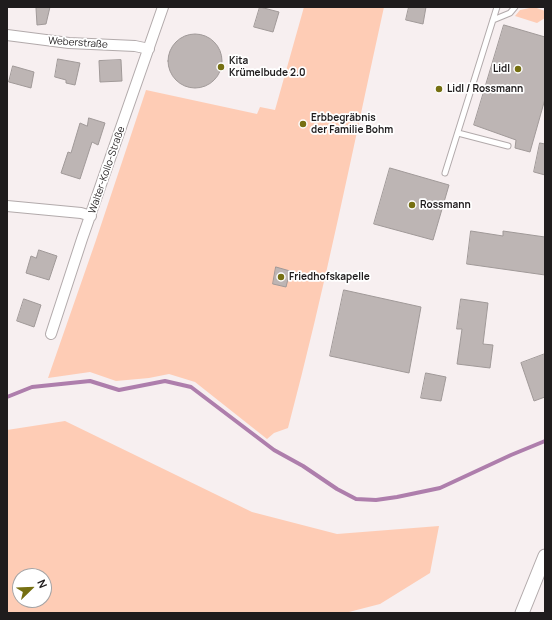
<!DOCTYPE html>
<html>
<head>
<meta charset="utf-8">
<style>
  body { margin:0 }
  #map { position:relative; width:552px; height:620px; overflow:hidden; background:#f7eff0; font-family:Manrope,sans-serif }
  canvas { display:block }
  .frame { position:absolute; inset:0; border:8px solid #1f1c1d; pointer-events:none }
  .north { position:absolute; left:12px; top:568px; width:40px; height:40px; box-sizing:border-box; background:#fff; border:1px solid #a5a4a5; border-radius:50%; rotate:67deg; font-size:11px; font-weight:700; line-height:16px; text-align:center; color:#1f1c1d }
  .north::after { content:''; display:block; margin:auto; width:14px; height:18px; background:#767012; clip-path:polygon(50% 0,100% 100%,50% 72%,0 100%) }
</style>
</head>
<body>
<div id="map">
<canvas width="552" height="620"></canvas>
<div class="frame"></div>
<div class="north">N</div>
</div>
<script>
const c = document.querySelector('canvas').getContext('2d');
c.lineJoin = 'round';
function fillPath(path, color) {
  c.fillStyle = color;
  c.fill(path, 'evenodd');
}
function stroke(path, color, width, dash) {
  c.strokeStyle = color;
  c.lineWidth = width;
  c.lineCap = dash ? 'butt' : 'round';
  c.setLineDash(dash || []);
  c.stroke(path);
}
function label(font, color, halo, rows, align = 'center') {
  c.font = font + ' Manrope,sans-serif';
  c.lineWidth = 3.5;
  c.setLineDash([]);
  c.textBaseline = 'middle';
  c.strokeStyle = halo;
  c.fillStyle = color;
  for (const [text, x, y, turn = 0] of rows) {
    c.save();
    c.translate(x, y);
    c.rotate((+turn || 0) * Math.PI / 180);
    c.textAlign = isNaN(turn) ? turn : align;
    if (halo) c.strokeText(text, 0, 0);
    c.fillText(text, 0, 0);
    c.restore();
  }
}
fillPath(new Path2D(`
  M304,7h80c-31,141 -59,282 -96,421l-14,5 -7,6 -72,-57 -26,-8 -20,4 -33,3 -26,-9 -42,6 47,-135 51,-153 111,24 3,-7 15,3z
  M534,7l11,4v7l-8,5 -22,-7 5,-6z
  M65,421l187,91 85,22 102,-8 -9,47 -50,31 -35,9h-336l-2,-1v-182zM20,576h24v24h-24z`), '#feccb5');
stroke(new Path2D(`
  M7,397l25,-10 58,-6 29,9 46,-9 26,6 83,63 29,16 34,23 19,10 20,1 21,-3 43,-9 71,-33 34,-14`), '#ae7eac', 4);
const building = new Path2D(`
  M50,7l-4,17 -9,1 -1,-17z
  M260,7l19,5 -6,20 -19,-5z
  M409,7h17l-3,17 -17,-4z
  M504,25l41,12v62l-15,53 -15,-4 1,-8 -42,-15z
  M168 61a27 27 0 1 1 54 0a27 27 0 1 1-54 0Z
  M58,59l22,4 -5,22 -9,-2v-3l-11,-3z
  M121,60l1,21 -22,1 -1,-21z
  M13,66l21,6 -3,16 -22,-6z
  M89,118l16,5 -7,22 -6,-3 -12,37 -19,-6 7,-21 3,1 9,-30 7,3z
  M540,143l5,1v31l-11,-3z
  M390,168l59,17 -16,55 -59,-16z
  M471,231l32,5v-5l42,6v38l-78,-11z
  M39,250l18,6 -8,24 -23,-7 5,-17 5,2z
  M276,267l14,4 -4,16 -13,-3z
  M344,290l77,17 -12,66 -79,-17z
  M24,299l17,6 -7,22 -17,-6z
  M461,299l27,4 -5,41 10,1 -3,23 -33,-4 5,-35h-5z
  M545,354v43l-11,4 -13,-38z
  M426,373l20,4 -5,24 -20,-3z`);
fillPath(building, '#bdb5b4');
stroke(building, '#a09998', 1);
const service = new Path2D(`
  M493,20l17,-7 5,-6
  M458,133l50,13
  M445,173l52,-166`);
const minor = new Path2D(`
  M7,35l62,8 66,3 14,3
  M7,206l74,7 10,3
  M51,334l31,-95 81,-232`);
const tertiary = new Path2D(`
  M522,613l23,-57`);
stroke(service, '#b2aaab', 7);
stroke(minor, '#b2aaab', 12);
stroke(tertiary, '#b2aaab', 15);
stroke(service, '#fff', 5);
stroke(minor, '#fff', 10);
stroke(tertiary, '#fff', 13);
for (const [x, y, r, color] of [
  [221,67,4,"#767012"],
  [518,69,4,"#767012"],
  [439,89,4,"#767012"],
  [303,124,4,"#767012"],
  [412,205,4,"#767012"],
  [281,277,4,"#767012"]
]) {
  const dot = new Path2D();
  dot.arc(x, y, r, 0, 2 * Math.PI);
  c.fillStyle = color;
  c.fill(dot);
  stroke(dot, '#fff', 1.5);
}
label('10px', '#1f1c1d', '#fff', [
  ["Weberstraße",78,43,4],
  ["Walter-Kollo-Straße",107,170,-71]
]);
label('bold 10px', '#1f1c1d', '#fff', [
  ["Kita",229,61],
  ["Krümelbude 2.0",229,73],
  ["Lidl",510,69,"right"],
  ["Lidl / Rossmann",447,89],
  ["Erbbegräbnis",311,118],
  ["der Familie Bohm",311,130],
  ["Rossmann",420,205],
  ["Friedhofskapelle",289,277]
], 'left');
</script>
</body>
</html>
